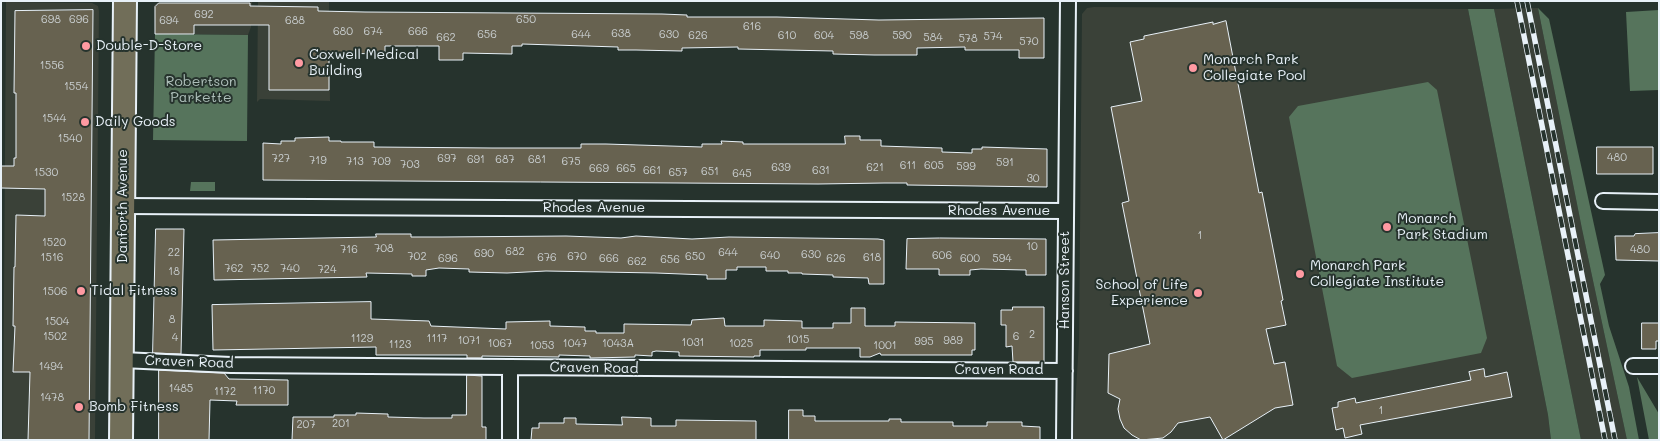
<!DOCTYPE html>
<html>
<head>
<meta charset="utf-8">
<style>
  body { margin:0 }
  #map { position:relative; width:1660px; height:441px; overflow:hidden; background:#26332d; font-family:Mali,sans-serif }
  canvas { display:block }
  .frame { position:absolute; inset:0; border:2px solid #e8f1f8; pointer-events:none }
</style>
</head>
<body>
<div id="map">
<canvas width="1660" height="441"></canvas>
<div class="frame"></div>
</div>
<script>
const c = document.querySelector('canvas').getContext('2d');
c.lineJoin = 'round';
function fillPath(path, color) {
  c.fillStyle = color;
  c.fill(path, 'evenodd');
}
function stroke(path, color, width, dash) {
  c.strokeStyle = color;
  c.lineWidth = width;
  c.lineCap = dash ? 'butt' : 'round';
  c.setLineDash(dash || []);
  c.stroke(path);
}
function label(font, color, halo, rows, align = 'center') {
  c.font = font + ' Mali,sans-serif';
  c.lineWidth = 4;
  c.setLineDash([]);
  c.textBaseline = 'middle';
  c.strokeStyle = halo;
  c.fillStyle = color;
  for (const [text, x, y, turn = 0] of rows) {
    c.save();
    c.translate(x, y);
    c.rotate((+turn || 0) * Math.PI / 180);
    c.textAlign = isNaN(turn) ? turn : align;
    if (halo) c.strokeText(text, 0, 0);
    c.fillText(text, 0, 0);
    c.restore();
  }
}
fillPath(new Path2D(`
  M252,1l-1,26 -3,8 -93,-1 -1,-29 3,-2z
  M258,1h71l1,100 -70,-2 -3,3z
  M6,2l86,1 6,3 1,5 -4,429h-92z
  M1094,7l374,2 80,406 3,25h-478l6,-99 3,-327 5,-6z
  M1538,8l44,221 45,211h-46l-87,-431z`), '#3a4138');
fillPath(new Path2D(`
  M1538,8l11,11 56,256 -5,9 9,42 20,61 10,53h-12l-45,-211z
  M1468,9h26l87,431h-30l-3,-25z
  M1659,10v80l-29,1 -4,-79z
  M155,34l93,1 -1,106 -94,-1z
  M1428,82l9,8 50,248 -6,15 -129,25 -15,-12 -48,-249 9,-11z
  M191,182h24v9h-25z
  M1637,377l22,37v26h-10z`), '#56745c');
const building = new Path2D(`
  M159,3h91v3l68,1v4l47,1 297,2 25,1v2h90l102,3 165,-2v40h-25v-8h-54v-3l-48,1v7h-43l-41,-1v-3l-95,-2v-2l-56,1v3l-46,-1h-18v-3l-96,-3v2h-10v8l-49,-1v7h-24v-14h-54v8l-56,-1v37h-60v-65h-75v9h-39v-27z
  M93,10l-4,430h-61l2,-68h-17l2,-46h-2l1,-59h1l1,-52 29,1v-27l-44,-1v-22h13v-8h2v-65h-2l1,-82z
  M1226,21l33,172 3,-1 21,108 -2,1 5,24 -20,4 8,35 11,-2 8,43 -18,3 -52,32 -13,-23 -32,6 -7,9 -8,6 -22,2 -9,-5 -8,-7 -4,-9 -2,-10 2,-10 -12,-6 1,-39 41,-10 -28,-141 7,-2 -18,-94 31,-6 -12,-59 14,-3v-3l69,-14v2z
  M845,136h15v4h21v6l61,2v4l30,1v-4h10v-2l65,2v38l-140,-2v-2h-23l-66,1 -555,-4v-37l18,1v-3h14v-3l34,-1v4h12v1h33v5l118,1h89v-4h25l96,3v-3h20l-1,-3 22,1v2h102z
  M1597,147h56v27h-56z
  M156,229h28l-3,125 -28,-1z
  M1659,233v28l-43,-1 -1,-24h19l1,-2z
  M376,234h35v3h31l124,-1 55,2 15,-2 56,3 37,-2 149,2 6,1v44h-15l-1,-6 -35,-1v-2l-31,-1v-1h-14v-2h-22v-4h-29v3h-11v9h-19v-4l-51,-2 -110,-2 -39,2 -38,-1v-3l-30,-1 -13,2v6h-14v-2l-46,-1 1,4 -153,3 -1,-40 163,-3z
  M940,238l106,1v36h-20v-5l-45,-1 -11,1v5h-31v-6h-33l1,-30z
  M371,302v17l58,2 2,5 75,3v-7l44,-1v5l35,1v4h11v2h28v-9l67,1 1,-5 32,-2 1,8h39v-6l38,1v7h31v-5h18v-15h14v18h30v-4l80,1v27h-3v5h-91l-1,-2 -10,4h-10v-9h-54v2h-46v6h-6v1l-75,-1v-4l-23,-1 -4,1v4l-17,-1v2l-45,1v-2l-31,-1v2l-77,-1v2h-15v-3h-91v-8l-163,3 -1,-45z
  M1013,307h31v55h-31l-1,-16 -6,1v-22h-5v-15h11z
  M1642,323h17v18h-3v8h-14z
  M1484,369l1,8 22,-5 5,25 -152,28 2,9 -17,4 -2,-10 -7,2 -4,-22 6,-1v-5l17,-4 1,5 115,-23 -2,-8z
  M159,370l65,3 5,6 59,1v25h-52l1,-4 -27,-1 -1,40h-50z
  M467,375l15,1v51h4v13h-194l1,-23h41v-2h22v-2l32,1v3l36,1h28v-3h14z
  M789,410h14v6h12v5h74v-2h12v3h52v4h34v-4h35v4l18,1v13h-251z
  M622,417l29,1v8h25v-6l80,1v19h-225l1,-12h7v-5h25v-5h12v6l46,1z`);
fillPath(building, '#676250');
stroke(building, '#e8f1f8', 1);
const minor = new Path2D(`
  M1603,201l56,1
  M123,206l942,5
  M122,360l109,5 834,6
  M1633,366h26
  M510,440v-73
  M1064,440l4,-439`);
const primary = new Path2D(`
  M121,440l4,-439`);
stroke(minor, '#e8f1f8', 18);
stroke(primary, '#e8f1f8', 26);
stroke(minor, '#26332d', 14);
stroke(primary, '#716e59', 22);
const rail = new Path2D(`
  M1517,1l88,439
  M1527,1l88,439`);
stroke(rail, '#e8f1f8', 5.5);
stroke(rail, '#26332d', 4, [11]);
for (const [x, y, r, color] of [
  [86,46,5,"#ff9aa2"],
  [299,63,5,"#ff9aa2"],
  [1193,68,5,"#ff9aa2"],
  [85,122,5,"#ff9aa2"],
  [1387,227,5,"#ff9aa2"],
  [1300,274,5,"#ff9aa2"],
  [81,291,5,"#ff9aa2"],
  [1198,293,5,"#ff9aa2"],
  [79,407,5,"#ff9aa2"]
]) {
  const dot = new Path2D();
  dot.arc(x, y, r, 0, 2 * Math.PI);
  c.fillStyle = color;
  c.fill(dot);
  stroke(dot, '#26332d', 2);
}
label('11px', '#c8cdce', null, [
  ["692",204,15],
  ["698",51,20],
  ["696",79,20],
  ["650",526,20],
  ["694",169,21],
  ["688",295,21],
  ["616",752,27],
  ["680",343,32],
  ["674",373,32],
  ["666",418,32],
  ["638",621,34],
  ["656",487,35],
  ["644",581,35],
  ["630",669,35],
  ["626",698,36],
  ["610",787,36],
  ["604",824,36],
  ["598",859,36],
  ["590",902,36],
  ["574",993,37],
  ["662",446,38],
  ["584",933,38],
  ["578",968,39],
  ["570",1029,42],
  ["1556",52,66],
  ["1554",76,87],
  ["1544",54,119],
  ["1540",70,139],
  ["480",1617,158],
  ["727",281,159],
  ["697",447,159],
  ["691",476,160],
  ["687",505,160],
  ["681",537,160],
  ["719",318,161],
  ["713",355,162],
  ["709",381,162],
  ["675",571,162],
  ["591",1005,163],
  ["703",410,165],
  ["611",908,166],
  ["605",934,166],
  ["599",966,167],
  ["639",781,168],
  ["621",875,168],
  ["669",599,169],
  ["665",626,169],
  ["661",652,171],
  ["631",821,171],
  ["651",710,172],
  ["1530",46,173],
  ["657",678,173],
  ["645",742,174],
  ["30",1033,179],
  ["1528",73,198],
  ["1",1200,236],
  ["1520",54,243],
  ["10",1032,247],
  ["708",384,249],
  ["716",349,250],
  ["480",1640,250],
  ["682",515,252],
  ["22",174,253],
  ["644",728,253],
  ["690",484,254],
  ["630",811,255],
  ["640",770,256],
  ["606",942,256],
  ["702",417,257],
  ["670",577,257],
  ["650",695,257],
  ["1516",52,258],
  ["676",547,258],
  ["618",872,258],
  ["696",448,259],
  ["666",609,259],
  ["626",836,259],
  ["600",970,259],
  ["594",1002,259],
  ["656",670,260],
  ["662",637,262],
  ["762",234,269],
  ["752",260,269],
  ["740",290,269],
  ["724",327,270],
  ["18",174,272],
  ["1506",55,292],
  ["8",172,320],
  ["1504",57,322],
  ["2",1032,335],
  ["1502",55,337],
  ["6",1016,337],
  ["4",175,338],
  ["1129",362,339],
  ["1117",437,339],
  ["1015",798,340],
  ["1071",469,341],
  ["989",953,341],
  ["995",924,342],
  ["1031",693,343],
  ["1067",500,344],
  ["1047",575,344],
  ["1043A",618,344],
  ["1025",741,344],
  ["1123",400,345],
  ["1053",542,346],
  ["1001",885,346],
  ["1494",51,367],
  ["1485",181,389],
  ["1170",264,391],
  ["1172",225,392],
  ["1478",52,398],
  ["1",1381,411],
  ["201",341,424],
  ["207",306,425]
]);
label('14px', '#e8f1f8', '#26332d', [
  ["Double-D-Store",96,46],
  ["Coxwell Medical",309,55],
  ["Building",309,71],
  ["Monarch Park",1203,60],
  ["Collegiate Pool",1203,76],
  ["Daily Goods",95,122],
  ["Monarch",1397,219],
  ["Park Stadium",1397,235],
  ["Monarch Park",1310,266],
  ["Collegiate Institute",1310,282],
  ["School of Life",1188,285,"right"],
  ["Experience",1188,301,"right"],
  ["Tidal Fitness",91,291],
  ["Bomb Fitness",89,407]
], 'left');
label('14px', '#aebfba', '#26332d', [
  ["Robertson",201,82],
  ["Parkette",201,98]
]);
label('14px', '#e8f1f8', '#26332d', [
  ["Danforth Avenue",123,206,-90],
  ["Rhodes Avenue",594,208],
  ["Rhodes Avenue",999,211],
  ["Hanson Street",1065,280,-90],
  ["Craven Road",189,362,2],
  ["Craven Road",594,368,1],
  ["Craven Road",999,370]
]);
</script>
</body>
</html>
